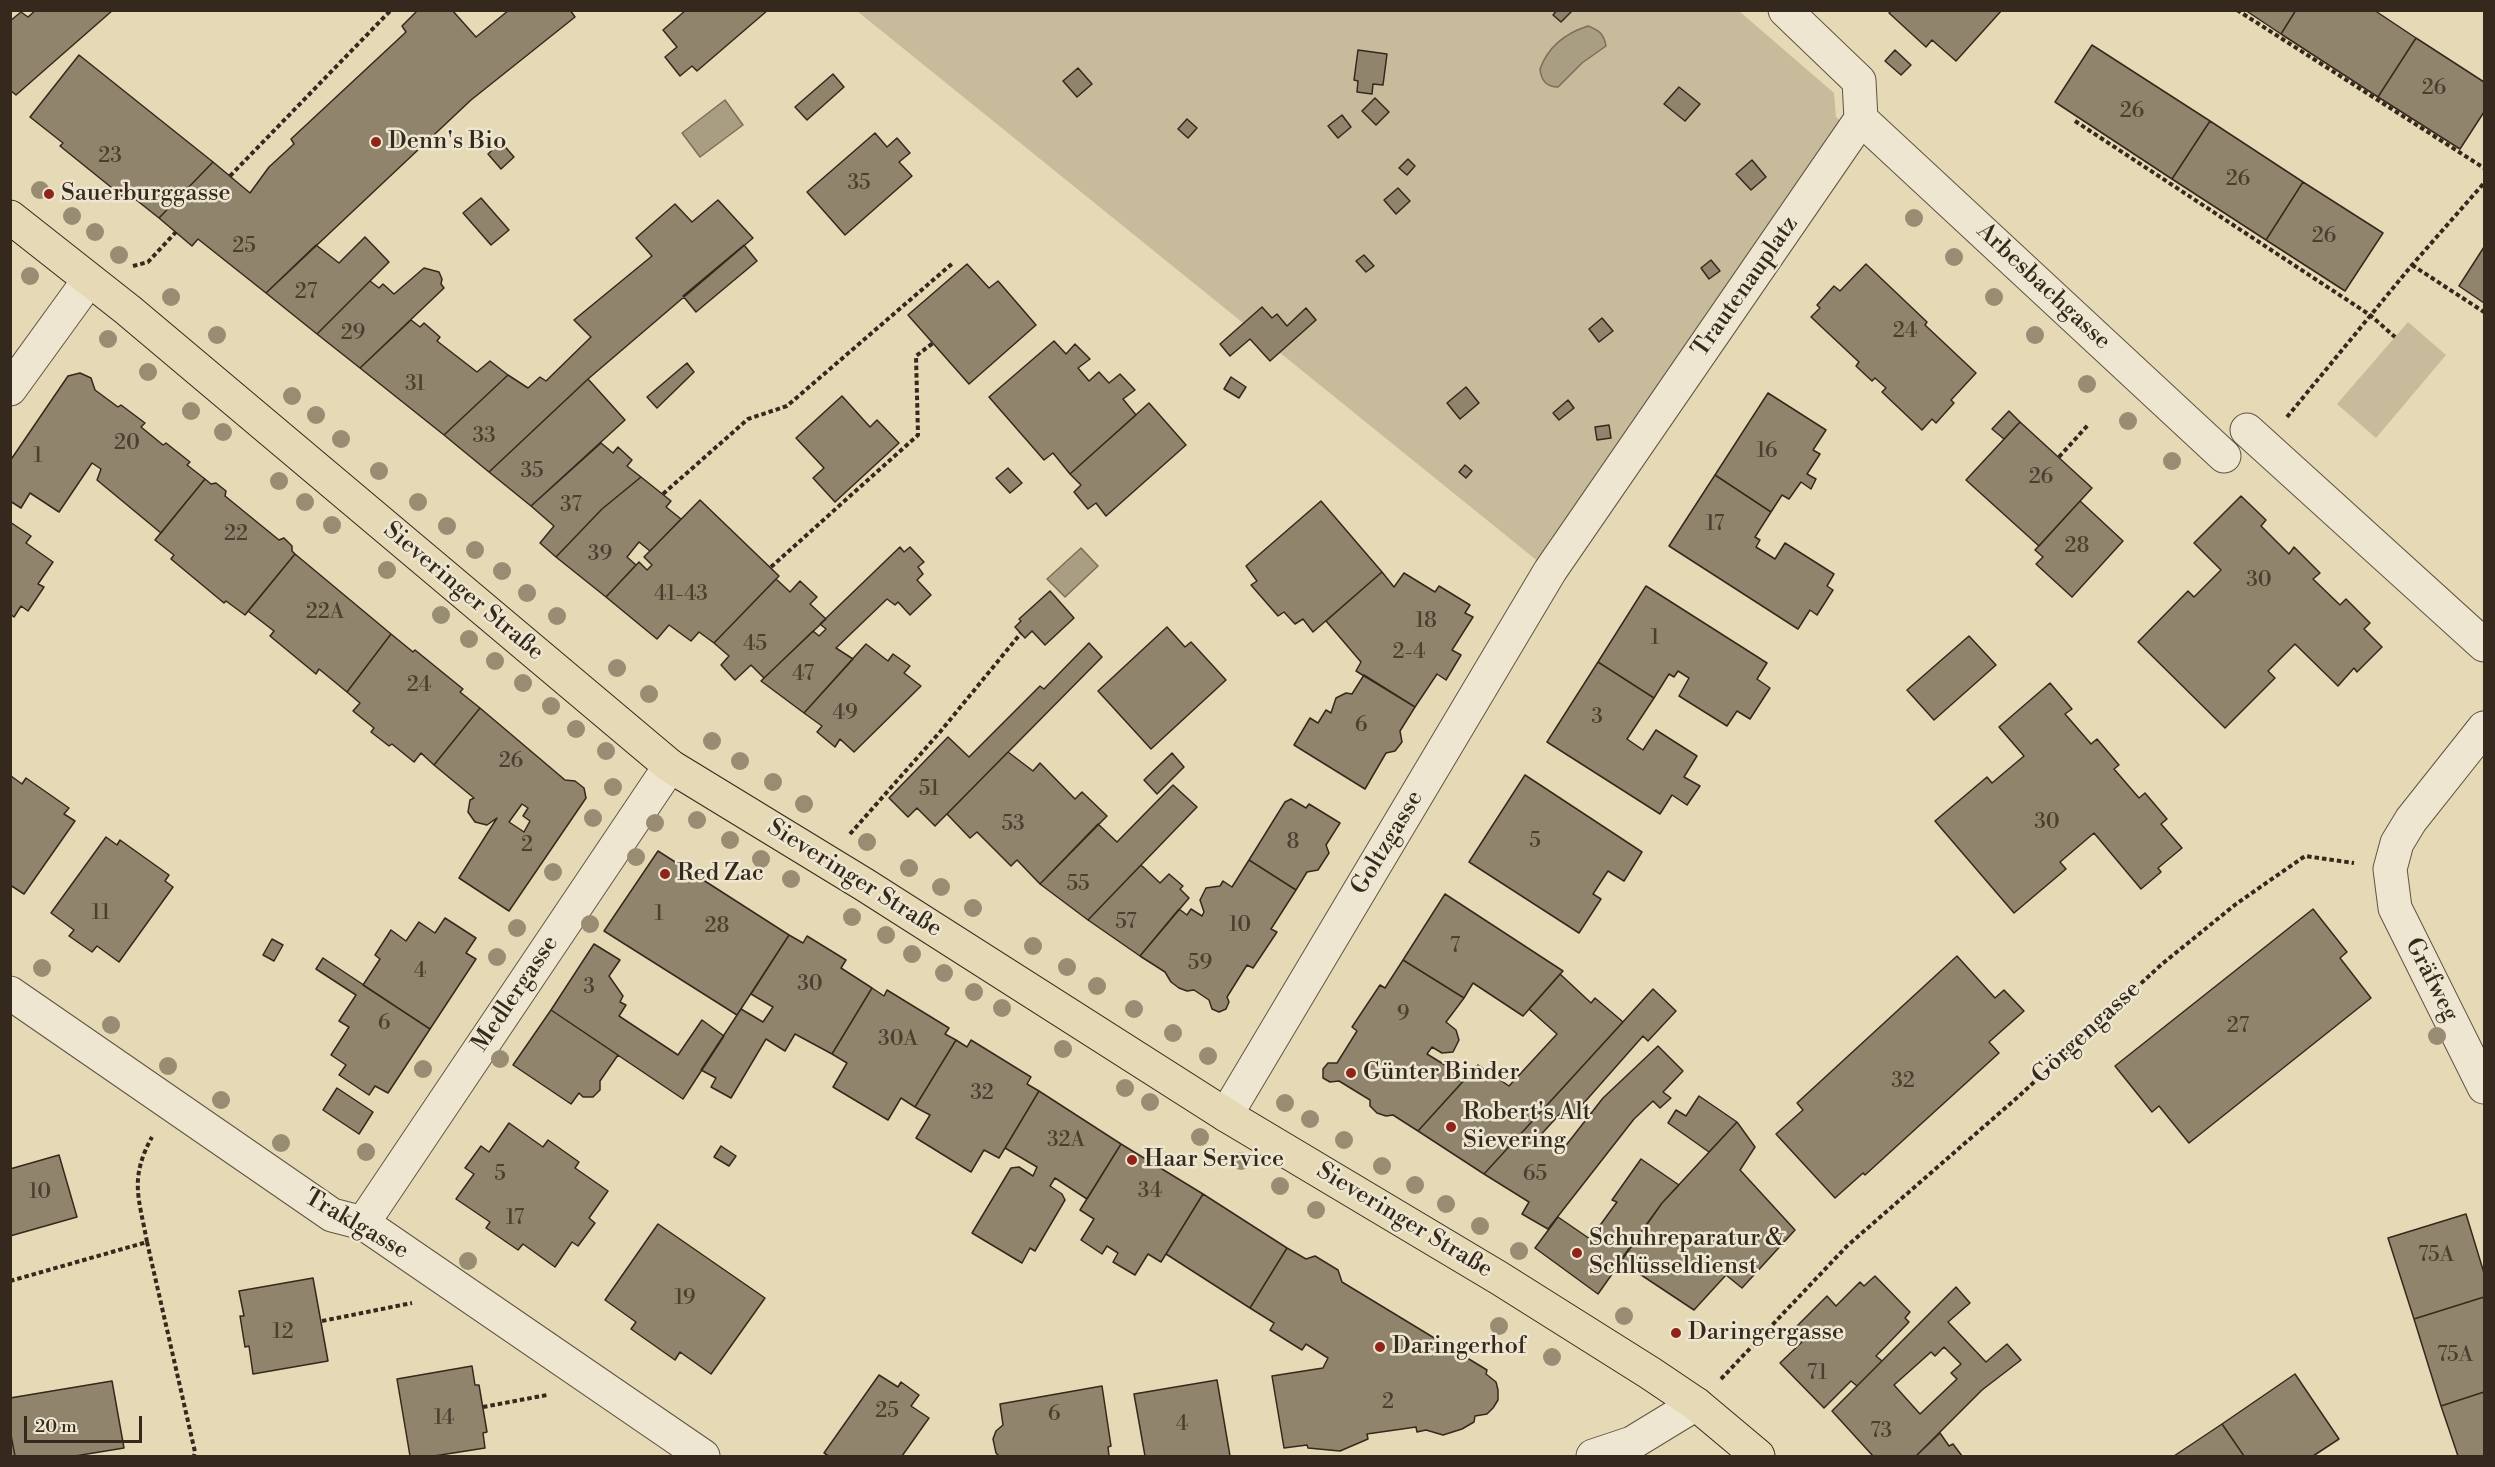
<!DOCTYPE html>
<html>
<head>
<meta charset="utf-8">
<style>
  body { margin:0 }
  #map { position:relative; width:2495px; height:1467px; overflow:hidden; background:#e5d9b6; font-family:"Libre Bodoni",serif }
  canvas { display:block }
  .frame { position:absolute; inset:0; border:12px solid #34291c; pointer-events:none }
  .scale { position:absolute; left:24px; top:1416px; width:118px; height:27px; box-sizing:border-box; border:3px solid #34291c; border-top:0; padding-left:8px; font-size:18px; line-height:21px; white-space:nowrap; color:#34291c; -webkit-text-stroke:4px #eee6d0; paint-order:stroke }
</style>
</head>
<body>
<div id="map">
<canvas width="2495" height="1467"></canvas>
<div class="frame"></div>
<div class="scale">20 m</div>
</div>
<script>
const c = document.querySelector('canvas').getContext('2d');
c.lineJoin = 'round';
function fillPath(path, color) {
  c.fillStyle = color;
  c.fill(path, 'evenodd');
}
function stroke(path, color, width, dash) {
  c.strokeStyle = color;
  c.lineWidth = width;
  c.lineCap = dash ? 'butt' : 'round';
  c.setLineDash(dash || []);
  c.stroke(path);
}
function label(font, color, halo, rows, align = 'center') {
  c.font = font + ' "Libre Bodoni",serif';
  c.lineWidth = 5;
  c.setLineDash([]);
  c.textBaseline = 'middle';
  c.strokeStyle = halo;
  c.fillStyle = color;
  for (const [text, x, y, turn = 0] of rows) {
    c.save();
    c.translate(x, y);
    c.rotate((+turn || 0) * Math.PI / 180);
    c.textAlign = isNaN(turn) ? turn : align;
    if (halo) c.strokeText(text, 0, 0);
    c.fillText(text, 0, 0);
    c.restore();
  }
}
fillPath(new Path2D(`
  M857,11h882l95,82 2,24 18,14 -304,440z
  M2408,322l38,33 -70,83 -39,-34z`), '#c7bb9c');
const water = new Path2D(`
  M1588,26c11,4 16,8 18,20l-24,17 -24,24c-12,0 -17,-7 -18,-18 8,-22 26,-36 48,-43z
  M725,100l18,25 -43,32 -18,-24z
  M1081,548l17,18 -33,31 -18,-18z`);
fillPath(water, '#a99d82');
stroke(water, '#7a6f59', 1.5);
const building = new Path2D(`
  M36,10h77l-97,85 -6,-5v-69l11,-9 7,5z
  M418,10h34l24,27 33,-27h61l5,7 -104,83 -205,193 -68,-54 -6,7 -33,-28 54,-56 37,31 19,-26 25,-23 -3,-5 115,-107 -4,-6z
  M686,10h82l-71,61 -5,-5 -12,10 -15,-19 12,-10 -14,-17z
  M1557,10h16l-12,12 -8,-7z
  M1892,10h110l-46,51 -24,-21 -6,7 -37,-34z
  M2245,10h51l-15,24z
  M2296,10h78l42,28 -38,59 -97,-63z
  M2416,38l68,44v30l-24,37 -82,-52z
  M2092,45l118,76 -38,58 -117,-77z
  M1358,50l29,4 -4,31 -10,-1 -1,10 -15,-2 1,-11 -4,-1z
  M1895,50l16,15 -10,10 -16,-14z
  M79,55l134,107 -54,56 -34,-27 -3,5 -62,-50 3,-3 -33,-26z
  M1078,68l14,16 -15,13 -14,-16z
  M833,74l11,13 -37,33 -12,-13z
  M1679,87l21,17 -15,17 -21,-17z
  M1375,98l14,14 -13,13 -14,-14z
  M1342,115l9,12 -13,11 -10,-12z
  M1187,119l10,9 -9,10 -10,-9z
  M2210,121l93,61 -37,58 -94,-61z
  M875,133l12,14 10,-9 13,15 -11,9 13,14 -67,59 -38,-43z
  M501,142l13,15 -13,12 -13,-15z
  M1408,159l7,7 -8,9 -8,-7z
  M1752,160l14,17 -15,13 -15,-16z
  M2303,182l80,51 -38,58 -79,-51z
  M1398,188l12,13 -14,13 -12,-14z
  M481,198l28,32 -18,15 -28,-32z
  M718,200l35,38 -165,141 -99,93 -45,-37 64,-60 20,13 12,-11 6,4 45,-44 -17,-17 78,-64 -16,-18 39,-34 17,18z
  M365,237l24,25 -72,72 -51,-41 50,-48 23,18z
  M744,245l13,16 -61,51 -13,-16z
  M2484,247v56l-25,-17z
  M1364,255l10,11 -8,6 -10,-11z
  M1711,260l9,11 -11,8 -8,-11z
  M967,264l22,24 9,-7 38,44 -67,59 -61,-69z
  M1866,264l61,58 -2,3 51,48 -25,27 3,3 -18,20 -4,-4 -10,11 -40,-38 4,-4 -11,-10 -3,3 -16,-15 3,-4 -48,-45 9,-9 -3,-3 17,-19 6,5z
  M424,268l15,4 3,7 -1,5 3,4 -84,80 -43,-34 53,-53 9,7 4,-4 11,10z
  M1262,307l10,11 5,-4 10,12 19,-18 10,12 -46,41 -20,-22 -20,17 -10,-12z
  M1602,318l11,13 -14,11 -10,-13z
  M411,320l9,7 4,-4 16,14 -3,4 40,31 13,-11 18,14 -64,60 -84,-67z
  M1054,341l12,13 9,-10 15,15 -12,9 11,13 10,-9 10,11 11,-9 15,16 -12,9 13,16 -66,59 -17,-21 -9,7 -55,-63z
  M687,363l7,9 -37,36 -10,-11z
  M80,373l11,5 4,12 23,17 3,-2 24,18 -4,4 22,18 3,-2 24,19 -3,3 18,14 -44,54 -64,-53 4,-11 -9,-6 -33,49 -29,-19 -9,15 -11,-7v-40l58,-85z
  M1231,377l15,10 -7,11 -15,-9z
  M588,379l37,41 -94,86 -42,-34z
  M1466,387l13,16 -19,16 -13,-16z
  M1768,393l58,37 -13,20 7,4 -13,20 9,5 -5,10 -10,-7 -12,17 -7,-4 -11,17 -56,-37z
  M842,396l28,31 7,-7 22,23 -64,59 -22,-24 11,-10 -28,-30z
  M1568,400l6,8 -15,12 -6,-7z
  M1149,403l37,42 -80,71 -10,-13 -8,6 -14,-17 7,-7 -11,-11z
  M2009,411l11,11 -16,17 -12,-10z
  M2020,422l72,66 -53,58 -73,-66z
  M1609,425l2,13 -14,2 -2,-13z
  M601,443l12,10 5,-6 14,13 -5,6 14,11 -39,32 -46,48 -16,-14 14,-17 -23,-20z
  M1465,465l7,6 -6,7 -7,-6z
  M1008,468l14,15 -12,10 -14,-15z
  M1715,475l56,37 -16,25 5,3 -4,7 19,12 10,-16 49,31 -7,12 6,4 -16,25 -7,-5 -12,19 -129,-83z
  M641,477l30,24 -5,6 15,12 -31,32 -11,-9 -12,15 9,8 -30,32 -50,-40 46,-48z
  M205,479l6,5 5,-1 10,8 -1,5 54,44 5,-2 8,8v5l3,3 -50,61 -19,-14 -2,2 -53,-44 3,-4 -19,-15z
  M2241,496l25,24 -5,6 28,28 5,-7 26,26 -7,6 27,26 6,-6 24,24 -6,6 18,18 -25,25 -3,-4 -16,18 -43,-42 -27,27 7,7 -50,50 -87,-86 50,-51 6,6 27,-27 -27,-27z
  M700,500l79,76 -65,67 -15,-11 -8,9 -22,-16 -12,14 -51,-42 33,-35 8,8 5,-5 -8,-8z
  M1321,501l61,71 -69,60 -10,-13 -8,5 -11,-12 -6,4 -27,-31 6,-4 -11,-15z
  M2080,501l43,40 -51,56 -36,-33 7,-7 -8,-7z
  M10,522l21,14 -5,7 27,19 -15,22 6,3 -16,24 -7,-5 -7,11 -4,-3z
  M900,547l4,5 6,-5 14,15 -6,5 5,7 -6,6 14,15 -21,20 -12,-13 -3,3 -8,-6 -51,49 17,11 -49,54 -43,-32 52,-50 6,5 7,-7 -6,-5z
  M295,554l96,80 -44,58 -28,-23 -3,5 -46,-38 4,-5 -26,-20z
  M1382,572l12,15 10,-14 31,19 4,-6 31,19 -5,8 8,4 -21,33 9,5 -15,25 -9,-6 -22,33 -59,-36 5,-9 -35,-41z
  M776,579l14,13 10,-11 17,16 -7,7 16,15 -62,59 -13,-13 -16,15 -14,-15 8,-9 -15,-13z
  M1646,586l121,77 -10,16 13,9 -20,31 -13,-8 -10,15 -48,-30 10,-18 -11,-7 -4,6 -5,-3 -15,24 -56,-36z
  M1050,591l24,27 -29,27 -13,-14 -7,7 -10,-11 6,-6 -2,-2z
  M1167,627l18,20 6,-5 35,38 -75,69 -53,-58z
  M391,634l22,18 2,-2 48,39 -3,3 20,16 -46,57 -13,-12 -7,9 -22,-18 -3,2 -18,-14 3,-4 -21,-17 7,-8 -13,-11z
  M1969,636l27,29 -62,55 -27,-30z
  M1089,643l13,14 -167,169 -18,-18 -9,9 -19,-19 59,-61 21,20 71,-71 4,3z
  M866,644l22,17 5,-7 17,12 -6,7 17,13 -67,66 -14,-13 -5,8 -18,-15 5,-6 -18,-13z
  M1598,662l56,36 -27,41 16,11 13,-20 41,26 -13,21 16,9 -13,19 -15,-10 -12,19 -113,-72z
  M1364,675l51,32 -15,24 2,11 -7,9 -9,2 -21,36 -71,-44 16,-27 8,5 8,-13 5,3 5,-15 10,-5 6,1z
  M2050,683l22,26 -7,5 26,30 6,-5 22,26 -5,4 25,29 6,-5 22,26 -6,5 21,24 -24,20 3,4 -20,17 -47,-56 -34,29 6,7 -52,44 -79,-92 52,-44 5,6 32,-27 -25,-29z
  M480,708l85,72 10,1 9,7 2,10 -77,113 -50,-33 38,-60 -10,7 -12,-3 -7,-10 2,-12 4,-2 -40,-33zM522,804l6,4 -5,8 7,5 -6,11 -15,-10z
  M1008,752l25,19 7,-8 35,36 7,-7 25,24 -67,68 -23,-24 -6,6 -34,-34 -7,6 -23,-24z
  M1172,753l12,14 -27,27 -13,-14z
  M1525,775l117,77 -18,29 -16,-10 -15,23 8,5 -22,34 -110,-71z
  M11,776l11,8 4,-6 43,30 -5,6 11,7 -51,73 -14,-9z
  M1173,785l24,22 -109,113 -48,-36 58,-60 19,18z
  M1291,799l15,9 3,-4 31,19 -14,22 3,8 -11,17 -11,2 -11,18 -47,-30 36,-58z
  M106,837l11,8 3,-5 49,35 -4,6 8,6 -54,75 -22,-16 -5,6 -23,-16 5,-6 -23,-17z
  M658,851l131,84 -52,80 -133,-84z
  M1249,860l47,30 -25,39 6,3 -24,36 -6,-3 -20,32 2,5 -3,7 -7,3 -7,-3 -3,-9 -15,-10 -7,1 -8,-3 -8,-6 -6,-10 -25,-16 39,-47 8,6 4,-6 11,7 2,-4 -4,-12 6,-12 14,-2 3,-5 9,6z
  M1141,865l19,18 9,-9 14,12 -3,3 9,9 -49,58 -52,-36z
  M1445,894l118,77 -40,45 -50,-33 -9,15 -61,-38z
  M2313,909l34,43 -7,6 31,40 -182,145 -30,-37 -7,6 -37,-46z
  M445,918l31,20 -10,15 10,6 -46,70 -67,-44 17,-26 -5,-4 16,-25 15,11 13,-19 16,11z
  M789,935l14,8 4,-7 39,24 -5,8 31,20 -40,66 -37,-20 -10,17 -19,-12 -35,59 -20,-11 5,-9 -15,-8 40,-61 22,13 10,-15 -22,-13z
  M272,939l11,6 -9,16 -11,-6z
  M594,944l26,16 -11,16 14,20 -3,6 6,3 -7,11 59,39 24,-35 22,16 -41,63 -132,-89z
  M1957,956l38,42 9,-8 20,21 -35,31 10,11 -134,122 -2,-2 -28,25 -59,-64 27,-24 -6,-7z
  M323,958l107,71 -42,64 -13,-7 -6,9 -30,-20 7,-10 -15,-10 18,-28 -10,-6 17,-26 -40,-26z
  M1403,960l61,38 -18,24 10,8 3,10 -6,12 -11,1 -10,-6 -5,7 39,24 -48,53 -25,-16 -7,1 -9,-3 -7,-7v-6l-31,-19 -9,1 -7,-4v-9l5,-6h9l20,-32 -5,-4 28,-42 5,3z
  M1560,974l31,29 4,-5 28,24 -139,152 -66,-43 60,-66 31,21 48,-52 -28,-25z
  M872,988l12,8 3,-6 62,38 -4,6 11,6 -41,67 -14,-9 -13,22 -55,-33 14,-24 -15,-9z
  M1653,989l23,22 -28,30 -5,-5 -68,77 -8,-7 -30,33 23,14 43,-55 55,-52 25,25 -20,21 8,6 -11,10 -7,-7 -19,18 -86,110 -26,-15 7,-12 -45,-28z
  M551,1010l67,45 -18,26v9l-7,7h-10l-4,-4 -8,11 -58,-39z
  M956,1040l11,7 4,-7 60,37 -4,7 12,7 -40,67 -15,-8 -13,22 -55,-34 14,-23 -15,-8z
  M337,1088l36,24 -14,22 -36,-24z
  M1039,1091l82,53 -34,55 -32,-21 -5,8 12,8 3,6 -30,51 -5,-3 -8,15 -50,-30 39,-65 8,-1 14,9 4,-9 -32,-19z
  M1699,1096l38,26 -28,30 -41,-29 8,-13 10,6z
  M1737,1122l18,25 -15,23 55,60 -53,58 -16,-13 -32,35 -74,-49 42,-58z
  M509,1123l34,24 5,-7 31,22 -4,6 33,23 -19,27 6,5 -17,23 -6,-4 -17,25 -32,-23 -5,6 -32,-22 4,-6 -34,-23 18,-25 -9,-6 16,-22 8,6z
  M1121,1144l82,50 -42,68 -13,-8 -13,21 -22,-13 5,-9 -11,-7 -5,8 -21,-14 13,-21 -14,-9z
  M721,1146l15,10 -7,10 -15,-9z
  M59,1155l18,62 -67,19v-67z
  M1641,1159l38,26 -17,18 -64,91 -63,-46 23,-31 32,22 27,-37 -5,-2z
  M1203,1194l84,54 -37,60 -84,-54z
  M2466,1214l18,59v24l-70,22 -26,-81z
  M658,1224l107,74 -54,76 -31,-22 -5,8 -44,-31 5,-7 -31,-22z
  M1287,1248l19,11 9,-3 23,14 4,12 145,88 -1,4 10,8 2,8v10l-5,8 -6,6 -12,2 -1,6 -12,7 -19,6 -17,-5 -9,2 -1,-5 -49,7 1,5 -28,12 -32,-3 -1,-3 -23,3 -12,-72 51,-8 5,-10 -22,-14 -4,6 -32,-20 4,-7 -24,-15z
  M1875,1276l35,36 -5,6 4,4 -33,34 6,5 -25,25 -6,-5 -27,27 -44,-45 22,-21 -10,-11 35,-35 9,10 24,-24 4,4z
  M313,1278l15,83 -75,13 -4,-28 -4,1 -5,-31h4l-5,-25z
  M1956,1287l14,16 -22,19 38,40 21,-18 14,16 -39,30 -66,66h-43l-41,-45zM1944,1347l17,17 -10,9 6,6 -37,35 -26,-29 37,-33 4,4z
  M2484,1297v95l-43,14 -27,-87z
  M472,1366l3,19h4l8,47 -4,1 2,15 -51,8h-24l-13,-77z
  M2295,1374l44,65 -26,17h-69l-22,-32z
  M879,1375l19,12 3,-5 18,13 -8,11 18,12 -27,38h-73l-5,-3z
  M1217,1380l13,76h-85l-11,-62z
  M112,1381l12,67 -49,8h-60l-5,-26v-32z
  M1102,1386l9,60 -3,1 1,9h-110l-3,-3 -3,-14 3,-8 7,-6 -3,-21z
  M2484,1392v64h-26l-17,-50z
  M2222,1424l22,32h-70z
  M10,1430l5,26h-5z
  M1940,1433l9,13 4,-2 9,12h-46z`);
fillPath(building, '#90856c');
stroke(building, '#34291c', 1.5);
const minor = new Path2D(`
  M1861,119l363,337
  M10,389l79,-109
  M2247,430l237,215
  M2484,728l-73,92 -14,23 -7,26 5,39 89,179
  M10,993l322,222 31,8 340,233
  M1226,1115l324,-544 311,-452 -2,-38 -74,-71
  M363,1223l307,-457
  M1593,1456l39,-13 64,-39`);
const major = new Path2D(`
  M10,217l118,93 542,456 195,119 361,230 273,163 151,95 46,31 62,52`);
stroke(minor, '#605542', 35);
stroke(major, '#34291c', 35);
stroke(new Path2D(`
  M2237,10l247,158
  M10,11l1,-1
  M2075,121l295,194 25,22
  M230,176l161,-166
  M2412,265l72,47
  M133,266l15,-4 28,-30
  M2287,417l125,-152 72,-82
  M2059,457l29,-32
  M663,494l85,-75 39,-13 167,-144
  M771,567l147,-132 -2,-79 17,-13
  M850,834l90,-102 81,-99
  M147,1242l48,210 -1,4
  M10,1281l137,-39c-8,-44 -18,-63 5,-105
  M322,1321l90,-18
  M1721,1379l126,-133 172,-150 143,-132 74,-60 69,-48 49,7
  M483,1407l64,-12`), '#34291c', 4, [4.5, 3]);
stroke(minor, '#eee6d0', 33);
stroke(major, '#e5d9b6', 33);
c.fillStyle = '#988d73';
for (const [x, y] of [
  [40,190],
  [72,216],
  [1914,218],
  [95,232],
  [119,255],
  [1954,257],
  [30,276],
  [171,297],
  [1994,297],
  [217,335],
  [2035,335],
  [108,339],
  [148,372],
  [2087,384],
  [292,396],
  [191,411],
  [316,415],
  [2128,421],
  [223,432],
  [341,439],
  [2172,461],
  [379,471],
  [279,481],
  [305,502],
  [418,502],
  [332,525],
  [447,526],
  [475,550],
  [387,570],
  [502,571],
  [527,593],
  [441,615],
  [557,616],
  [469,639],
  [495,661],
  [617,668],
  [523,683],
  [649,694],
  [551,706],
  [576,729],
  [712,741],
  [606,751],
  [740,761],
  [773,782],
  [613,787],
  [804,804],
  [593,818],
  [697,820],
  [655,823],
  [730,840],
  [867,842],
  [636,857],
  [761,859],
  [909,868],
  [553,872],
  [791,879],
  [941,887],
  [973,908],
  [852,917],
  [590,924],
  [517,928],
  [886,935],
  [1033,946],
  [912,954],
  [497,957],
  [1067,967],
  [42,968],
  [944,973],
  [1097,986],
  [974,992],
  [1002,1008],
  [1134,1009],
  [111,1025],
  [1173,1033],
  [2437,1036],
  [1063,1049],
  [1208,1056],
  [500,1059],
  [168,1066],
  [423,1069],
  [1125,1088],
  [221,1100],
  [1150,1102],
  [1285,1103],
  [1310,1119],
  [1200,1137],
  [1344,1140],
  [281,1143],
  [366,1152],
  [1241,1161],
  [1382,1166],
  [1415,1185],
  [1280,1186],
  [1446,1204],
  [1316,1210],
  [1480,1226],
  [1519,1251],
  [468,1261],
  [1624,1316],
  [1499,1326],
  [1552,1357]
]) {
  c.beginPath();
  c.arc(x, y, 9, 0, 2 * Math.PI);
  c.fill();
}
for (const [x, y, r, color] of [
  [376,142,6,"#8f2418"],
  [49,194,6,"#8f2418"],
  [665,874,6,"#8f2418"],
  [1351,1073,6,"#8f2418"],
  [1451,1127,6,"#8f2418"],
  [1132,1160,6,"#8f2418"],
  [1577,1253,6,"#8f2418"],
  [1676,1333,6,"#8f2418"],
  [1380,1347,6,"#8f2418"]
]) {
  const dot = new Path2D();
  dot.arc(x, y, r, 0, 2 * Math.PI);
  c.fillStyle = color;
  c.fill(dot);
  stroke(dot, '#eee6d0', 2);
}
label('21px', '#4b4030', null, [
  ["26",2434,89],
  ["26",2132,112],
  ["23",110,157],
  ["26",2238,180],
  ["35",859,184],
  ["26",2324,237],
  ["25",244,247],
  ["27",306,293],
  ["24",1905,332],
  ["29",353,334],
  ["31",415,385],
  ["33",484,437],
  ["20",127,444],
  ["16",1767,452],
  ["1",38,457],
  ["35",532,472],
  ["26",2041,478],
  ["37",571,506],
  ["17",1715,525],
  ["22",236,535],
  ["28",2077,547],
  ["39",600,555],
  ["30",2259,581],
  ["41-43",681,595],
  ["22A",325,613],
  ["18",1426,622],
  ["1",1655,639],
  ["45",755,645],
  ["2-4",1409,653],
  ["47",803,675],
  ["24",419,686],
  ["49",845,714],
  ["3",1597,718],
  ["6",1361,726],
  ["26",511,762],
  ["51",929,790],
  ["30",2047,823],
  ["53",1013,825],
  ["5",1535,842],
  ["8",1293,843],
  ["2",527,846],
  ["55",1078,885],
  ["11",101,914],
  ["1",659,915],
  ["57",1126,923],
  ["10",1240,926],
  ["28",717,927],
  ["7",1455,947],
  ["59",1200,964],
  ["4",420,972],
  ["30",810,985],
  ["3",589,988],
  ["9",1403,1015],
  ["6",384,1024],
  ["27",2238,1027],
  ["30A",898,1040],
  ["32",1903,1082],
  ["32",982,1094],
  ["32A",1066,1141],
  ["5",500,1175],
  ["65",1535,1175],
  ["34",1150,1192],
  ["10",40,1193],
  ["17",515,1219],
  ["75A",2436,1256],
  ["19",685,1299],
  ["12",283,1333],
  ["75A",2455,1356],
  ["71",1817,1374],
  ["2",1388,1403],
  ["25",887,1412],
  ["6",1054,1415],
  ["14",444,1419],
  ["4",1182,1425],
  ["73",1881,1432]
]);
label('24px', '#34291c', '#eee6d0', [
  ["Denn's Bio",388,142],
  ["Sauerburggasse",61,194],
  ["Red Zac",677,874],
  ["Günter Binder",1363,1073],
  ["Robert's Alt",1463,1113],
  ["Sievering",1463,1141],
  ["Haar Service",1144,1160],
  ["Schuhreparatur &",1589,1239],
  ["Schlüsseldienst",1589,1267],
  ["Daringergasse",1688,1333],
  ["Daringerhof",1392,1347]
], 'left');
label('24px', '#34291c', '#eee6d0', [
  ["Trautenauplatz",1746,287,-55],
  ["Arbesbachgasse",2043,287,43],
  ["Sieveringer Straße",463,592,40],
  ["Goltzgasse",1388,843,-59],
  ["Sieveringer Straße",854,879,32],
  ["Gräfweg",2431,980,63],
  ["Medlergasse",516,994,-56],
  ["Görgengasse",2087,1033,-43],
  ["Sieveringer Straße",1404,1221,31],
  ["Traklgasse",356,1225,30]
]);
</script>
</body>
</html>
